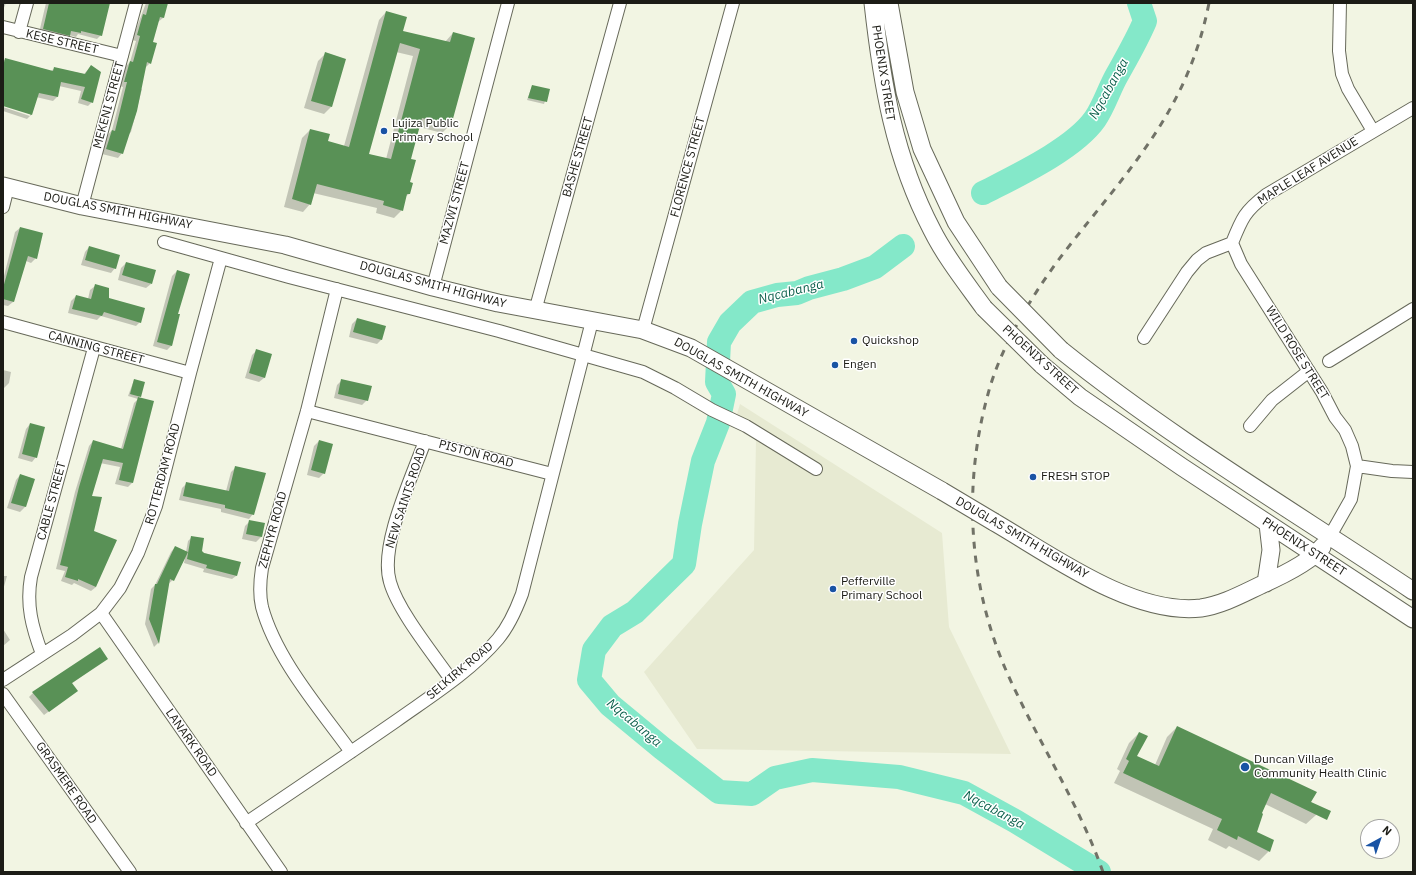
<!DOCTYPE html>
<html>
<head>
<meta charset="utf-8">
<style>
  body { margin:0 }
  #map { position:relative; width:1416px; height:875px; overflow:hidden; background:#f2f5e3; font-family:"IBM Plex Sans",sans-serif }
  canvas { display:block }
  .frame { position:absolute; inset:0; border:4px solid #1c1c16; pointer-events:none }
  .north { position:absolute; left:1360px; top:819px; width:40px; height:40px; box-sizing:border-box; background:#fff; border:1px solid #a4a4a2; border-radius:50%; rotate:40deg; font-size:11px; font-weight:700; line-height:16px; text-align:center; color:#1c1c16 }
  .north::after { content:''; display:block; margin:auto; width:14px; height:18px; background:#1953a4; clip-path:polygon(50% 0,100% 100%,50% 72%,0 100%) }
</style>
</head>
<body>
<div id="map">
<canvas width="1416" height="875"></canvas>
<div class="frame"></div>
<div class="north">N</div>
</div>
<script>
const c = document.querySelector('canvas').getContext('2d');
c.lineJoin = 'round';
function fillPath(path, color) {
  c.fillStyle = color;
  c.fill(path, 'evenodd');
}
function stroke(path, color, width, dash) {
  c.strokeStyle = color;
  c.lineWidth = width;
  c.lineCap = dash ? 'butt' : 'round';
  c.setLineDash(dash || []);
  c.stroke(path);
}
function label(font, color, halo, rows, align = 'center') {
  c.font = font + ' "IBM Plex Sans",sans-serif';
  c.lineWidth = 3;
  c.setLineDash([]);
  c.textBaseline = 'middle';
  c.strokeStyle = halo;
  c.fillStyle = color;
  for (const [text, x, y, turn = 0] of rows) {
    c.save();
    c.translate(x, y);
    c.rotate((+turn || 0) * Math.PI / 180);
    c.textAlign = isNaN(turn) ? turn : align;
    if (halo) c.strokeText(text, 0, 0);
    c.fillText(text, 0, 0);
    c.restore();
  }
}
fillPath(new Path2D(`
  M740,404l202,129 7,94 62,127 -314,-5 -53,-77 110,-122 2,-111 -21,-18z`), '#e7ead2');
fillPath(new Path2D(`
  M3,3h3l-3,7z
  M46,3h63l-8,32 -4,4 -19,-5 -2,3 -7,-2 -4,4 -26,-6z
  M146,3h21l-4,15 -5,4 -7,20 -1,21 -5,5 -5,20 2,1 -11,43 -4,4 -5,17 -4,5 -16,-4 5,-18 5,-6 11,-43 -3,-1 5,-19 5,-5 6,-21 -4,-1z
  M386,12l16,20 43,10 8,-9 -3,92 -8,8 -23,-6 -9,33 -1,34 -4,3 -3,13 -8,8 -18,-5 1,-5 -64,-15 -3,11 -7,8 -19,-5 18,-69 8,-8 16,12 18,4 35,-126zM396,52l17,4 -27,103 -18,-5z
  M325,54l7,52 -8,8 -20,-6 14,-47z
  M6,59l45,12 4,-3 29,6 7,-8 1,36 -4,4 -10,-3 3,-12 -22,-5 -2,11 -4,4 -17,-4 -5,18 -4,4 -24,-8v-4l27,9v-2l-27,-9v-44z
  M532,86l17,4 -5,14 -17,-4z
  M20,228l16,30 -5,5 -5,-2 -13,41 -5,4 -5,-1v-25l12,-48z
  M89,247l26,21 -4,5 -30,-8 4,-13z
  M126,263l25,21 -5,4 -28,-8 3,-12z
  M177,271v44l-5,30 -5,5 -14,-4 19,-70z
  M95,286l13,13 32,23 -4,4 -35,-10 -4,4 -29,-7 3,-12 5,-5 12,3 2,-9z
  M357,319l25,20 -5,5 -28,-7 3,-13z
  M257,350l7,28 -5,4 -14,-4 7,-23z
  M3,370l8,2 -2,11 -5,5 -1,-1z
  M134,380l6,16 -2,2 15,4 -21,81 -4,4 -13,-3 5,-17 -20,-4 -9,33 5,91 -5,4 -17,-8 -2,2 -11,-4 4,-10 -9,-2 19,-77 14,-46 4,-5 28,8 13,-46 4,-4 -10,-3z
  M342,380l25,20 -5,5 -28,-7 3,-13z
  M30,424l6,33 -4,5 -14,-4 8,-29z
  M319,441l5,32 -5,5 -12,-3 7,-29z
  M236,467l17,47 -4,5 -28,-7v-3l-42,-9 3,-12 5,-5 39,8 5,-19z
  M20,475l14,4 -9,28 -5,5 -13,-4 9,-28z
  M250,521l13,3 -2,13 -5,5 -14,-3 3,-13z
  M192,537l9,15 38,11 -3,13 -4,3 -29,-7 1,-3 -20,-6 1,-5 -12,22 -5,4 -10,59 -4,4 -9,-23 6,-35 4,-4 16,-33 4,-5 11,5 2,-11z
  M3,576h4l-4,14z
  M3,629l7,11 -7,6z
  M106,659l-35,25 5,7 -32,24 -15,-18 4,-4z
  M1177,727l139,78v10l-10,9 -41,-20 -10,28 14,19 -10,10 -30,-15 -3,3 -18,-9 5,-11 -99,-46 6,-12 -3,-2 12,-26 10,-10 -3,24 19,8 12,-28z`), '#0003');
stroke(new Path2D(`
  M983,193c33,-17 91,-44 112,-74 9,-13 14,-30 22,-44 10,-18 20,-35 28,-54l-6,-18
  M903,246l-28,21 -32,12 -34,9 -12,5 -20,2 -25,7 -22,21 -11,19 -2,40 7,12 -6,29 -15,38 -13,63 -6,40 -49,48 -23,14 -18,24 -5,30 21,25 52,43 57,44 33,2 23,-16 37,-8 87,7 65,16 51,28 84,51`), '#84e8c9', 24);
fillPath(new Path2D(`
  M49,3h61l-8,33 -21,-5v2l-10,-2 -1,5 -27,-7z
  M149,3h19l-4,15 -4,-1 -7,25 4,1 -6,21 -4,-2 -10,49 -14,43 -17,-5 6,-19 3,1 12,-49h-3l6,-21 3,1 7,-26 -3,-1 6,-21 3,1z
  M386,11l21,6 -4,14 47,11 3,-10 22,6 -24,88 -29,-8 -11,41 5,1 -6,22 3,1 -3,11h-3l-4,17 -20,-6 1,-4 -67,-17 -6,21 -19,-6 18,-70 20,5 -2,7 21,6zM400,43l20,6 -29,110 -22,-5z
  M325,52l21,7 -14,48 -21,-6z
  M5,58l48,13 1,-4 31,7 6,-9 10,7 -8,31 -12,-4 4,-12 -24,-5 -3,15 -19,-4 -7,22 -29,-9v-39z
  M532,85l18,4 -3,13 -19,-4z
  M20,227l23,6 -6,26 -9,-3 -14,46 -11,-3v-11z
  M89,246l31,9 -4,14 -31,-9z
  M126,262l30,8 -4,14 -30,-9z
  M177,270l13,4 -12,40h2l-8,32 -15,-4z
  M95,284l14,4v10l36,10 -4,15 -37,-11 -2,4 -30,-7 4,-14 15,4z
  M357,318l29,8 -4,14 -29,-8z
  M256,349l16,5 -7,24 -16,-5z
  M134,379l11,3 -4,15 -11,-3z
  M341,379l31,7 -4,15 -30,-7z
  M138,397l16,4 -21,82 -14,-3 4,-17 -20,-4 -11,37 10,1 -8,34 23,9 -21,47 -18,-8v2l-13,-4 3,-10 -8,-2 19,-78 14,-47 30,9z
  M30,423l15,4 -8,31 -15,-4z
  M319,440l14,4 -8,30 -14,-4z
  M235,466l31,7 -12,42 -29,-7v-3l-42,-9 3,-14 43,9z
  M20,474l15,5 -9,28 -15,-4z
  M249,520l16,3 -3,14 -16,-3z
  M191,536l13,2 -2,13 2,2 37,9 -4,14 -31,-8 1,-3 -20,-6z
  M175,546l13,6 -14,29 -4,-2 -11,65 -10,-25 6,-35h2z
  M100,647l8,12 -36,24 6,8 -29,21 -17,-20z
  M1177,726l140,66 -6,10 20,9 -4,9 -56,-27 -9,20 1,1 -6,18 17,8 -4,12 -32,-16 -1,4 -20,-10 5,-11 -99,-46 6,-12 -3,-2 13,-27 9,4 -11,20 22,10z`), '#599156');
const street = new Path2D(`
  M1340,3l-1,48 3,23 6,15 25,42
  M3,27l119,29
  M19,32l8,-29
  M82,206l54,-203
  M3,207l5,-20
  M164,242l125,35 210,54 144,41 32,16 37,22 34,16 70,43
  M1232,243l9,21 81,128 13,25 10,13 7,16 5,20 -6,33 -21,37
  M433,287l75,-284
  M337,289l-30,122 -45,157c-2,13 -3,26 0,39 14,52 58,102 89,145
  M535,311l85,-308
  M3,322l187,51
  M643,330l90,-327
  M1144,338l43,-66 10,-12 9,-7 26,-10c10,-25 13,-32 34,-48l147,-87
  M1329,361l84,-52
  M307,411l245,63
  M1250,426l22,-26 37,-29
  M425,441c-13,36 -46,105 -35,141 8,29 44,73 62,99
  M1357,466l35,5 21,1
  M101,613l180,259
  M42,654c-10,-27 -16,-49 -11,-77l63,-229
  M3,680l69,-45 29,-22 19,-25 18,-35 18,-47 34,-133 31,-115
  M3,694l127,178
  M246,823c50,-34 101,-68 150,-102 35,-25 74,-49 102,-82 11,-13 18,-29 24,-45l70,-273`);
const secondary = new Path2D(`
  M873,3c9,81 21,154 59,227 14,28 34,53 52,78
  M889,3l16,89 17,57 34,73 43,65
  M3,186l79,20 203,39 148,42 65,16 145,27 48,18 251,143
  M1061,350c111,89 234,162 352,241
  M1042,365l38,32 102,70 231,152
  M994,522c57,33 139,94 207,86 21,-3 41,-14 60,-23 18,-8 50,-23 61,-38
  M1266,583l5,-33 -3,-26`);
stroke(street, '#67695a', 14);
stroke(secondary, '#67695a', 19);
stroke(street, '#fff', 12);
stroke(secondary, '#fff', 17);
stroke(new Path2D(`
  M1103,872c-25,-71 -68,-135 -98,-204 -37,-87 -42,-184 -17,-274 13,-49 47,-104 78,-144 64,-82 122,-140 143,-247`), '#717267', 3, [7, 7]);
const secondaryBridge = new Path2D(`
  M999,287l62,63
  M984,308l58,57
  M942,491l52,31`);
stroke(secondaryBridge, '#67695a', 19, []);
stroke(secondaryBridge, '#fff', 17);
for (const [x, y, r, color] of [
  [384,131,4,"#1953a4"],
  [854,341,4,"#1953a4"],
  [835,365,4,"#1953a4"],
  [1033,477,4,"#1953a4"],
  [833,589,4,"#1953a4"],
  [1245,767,5,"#1953a4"]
]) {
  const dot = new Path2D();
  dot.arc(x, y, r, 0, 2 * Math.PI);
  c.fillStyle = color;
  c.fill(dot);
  stroke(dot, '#fff', 1.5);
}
label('12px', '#1c1c16', '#fff', [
  ["KESE STREET",62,42,13],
  ["PHOENIX STREET",883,73,81],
  ["MEKENI STREET",109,105,-75],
  ["BASHE STREET",578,157,-74],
  ["FLORENCE STREET",688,167,-75],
  ["MAPLE LEAF AVENUE",1308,171,-32],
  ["MAZWI STREET",455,203,-75],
  ["DOUGLAS SMITH HIGHWAY",118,211,11],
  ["DOUGLAS SMITH HIGHWAY",433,285,15],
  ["CANNING STREET",96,348,15],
  ["WILD ROSE STREET",1297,353,58],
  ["PHOENIX STREET",1040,360,42],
  ["DOUGLAS SMITH HIGHWAY",741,378,29],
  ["PISTON ROAD",476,454,15],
  ["ROTTERDAM ROAD",163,474,-75],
  ["NEW SAINTS ROAD",406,498,-72],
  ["CABLE STREET",52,501,-75],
  ["ZEPHYR ROAD",273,530,-75],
  ["DOUGLAS SMITH HIGHWAY",1022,538,30],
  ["PHOENIX STREET",1304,547,33],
  ["SELKIRK ROAD",460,671,-40],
  ["LANARK ROAD",191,743,55],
  ["GRASMERE ROAD",66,783,55]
]);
label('12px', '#1c1c16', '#fff', [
  ["Lujiza Public",392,124],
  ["Primary School",392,138],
  ["Quickshop",862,341],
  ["Engen",843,365],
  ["FRESH STOP",1041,477],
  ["Pefferville",841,582],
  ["Primary School",841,596],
  ["Duncan Village",1254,760],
  ["Community Health Clinic",1254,774]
], 'left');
label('italic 13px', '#0c604c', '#fff', [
  ["Nqcabanga",1109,89,-61],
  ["Nqcabanga",791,292,-14],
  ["Nqcabanga",634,723,40],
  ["Nqcabanga",994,810,28]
]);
</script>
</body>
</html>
